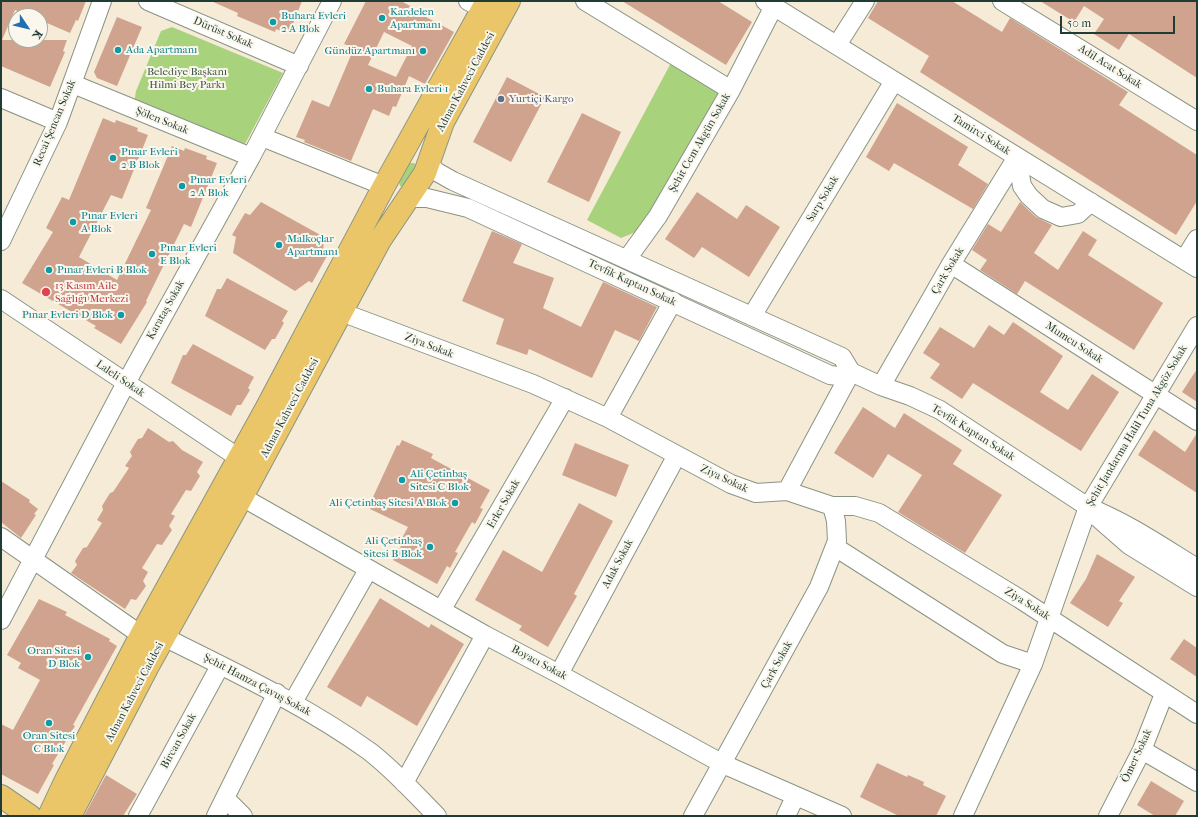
<!DOCTYPE html>
<html>
<head>
<meta charset="utf-8">
<style>
  body { margin:0 }
  #map { position:relative; width:1198px; height:817px; overflow:hidden; background:#f5ebd6; font-family:"IM FELL French Canon",serif }
  canvas { display:block }
  .frame { position:absolute; inset:0; border:2px solid #1f3d34; pointer-events:none }
  .north { position:absolute; left:8px; top:8px; width:40px; height:40px; box-sizing:border-box; background:#fbf7ec; border:1px solid #a3ada2; border-radius:50%; rotate:125deg; font-size:11px; font-weight:700; line-height:16px; text-align:center; color:#1f3d34 }
  .north::after { content:''; display:block; margin:auto; width:14px; height:18px; background:#1f6fb2; clip-path:polygon(50% 0,100% 100%,50% 72%,0 100%) }
  .scale { position:absolute; left:1060px; top:16px; width:115px; height:18px; box-sizing:border-box; border:2px solid #1f3d34; border-top:0; padding-left:5px; font-size:12px; line-height:14px; white-space:nowrap; color:#1f3d34; -webkit-text-stroke:3px #fbf7ec; paint-order:stroke }
</style>
</head>
<body>
<div id="map">
<canvas width="1198" height="817"></canvas>
<div class="frame"></div>
<div class="north">K</div>
<div class="scale">50 m</div>
</div>
<script>
const c = document.querySelector('canvas').getContext('2d');
c.lineJoin = 'round';
function fillPath(path, color) {
  c.fillStyle = color;
  c.fill(path, 'evenodd');
}
function stroke(path, color, width, dash) {
  c.strokeStyle = color;
  c.lineWidth = width;
  c.lineCap = dash ? 'butt' : 'round';
  c.setLineDash(dash || []);
  c.stroke(path);
}
function label(font, color, halo, rows, align = 'center') {
  c.font = font + ' "IM FELL French Canon",serif';
  c.lineWidth = 4;
  c.setLineDash([]);
  c.textBaseline = 'middle';
  c.strokeStyle = halo;
  c.fillStyle = color;
  for (const [text, x, y, turn = 0] of rows) {
    c.save();
    c.translate(x, y);
    c.rotate((+turn || 0) * Math.PI / 180);
    c.textAlign = isNaN(turn) ? turn : align;
    if (halo) c.strokeText(text, 0, 0);
    c.fillText(text, 0, 0);
    c.restore();
  }
}
fillPath(new Path2D(`
  M172,27l111,46 -38,71 -111,-41 2,-12 25,-60z
  M672,61l53,30 -87,140 -17,7 -34,-18z
  M409,163h5l3,3 -13,21 -4,-1 -1,-4z`), '#a9d27d');
fillPath(new Path2D(`
  M1,1h85l-8,20 -2,-1 -6,13 -30,-13v-4h-10l-15,-6 -13,30h65l-4,11 2,1 -15,35 -49,-21z
  M211,1h91l-13,33 -13,-5 -1,3 -38,-16 1,-3z
  M366,1h35l11,6 -1,2 43,23 -29,52 -16,-8 -13,31 -3,-1 -4,10 -16,-7 -22,52 -47,-19 1,-2 -9,-3 16,-37 17,7 25,-59 -10,-4zM384,32l28,14 -16,31 -28,-12z
  M622,1h96l34,21 -26,43z
  M878,1h74l50,31 8,-14 118,74 -9,13 78,50v46l-21,34 -256,-163 9,-16 -61,-38z
  M1040,1h157v77l-68,-44 -10,16 -25,-16 10,-15 -20,-13 -10,16z
  M117,17l25,10 -25,59 -20,-8 -3,-6z
  M507,77l38,20 -34,65 -38,-20z
  M897,103l71,44 -10,18 30,19 -15,25 -79,-46 -5,8 -23,-14z
  M582,113l39,19 -32,70 -42,-20z
  M103,118l12,5 1,-3 22,8 -1,3 11,4 -26,64 -11,-4 -32,62 38,23 34,-70 -5,-2 26,-62 12,5 1,-3 22,8 -1,3 11,4 -26,64 -7,-3 -38,77 1,1 -26,42 -27,-16 2,-2 -74,-43 31,-51 -7,-4 16,-31 7,3z
  M697,192l40,27 9,-14 34,22 -31,50 -47,-30 -8,11 -29,-19z
  M261,202l63,35 -1,17 4,2 -15,27 -3,-2 -14,10 -62,-38 3,-16 -4,-2 13,-22 5,2z
  M1020,202l16,15 16,8 -18,28 24,17 25,-39 14,9 -9,15 75,48 -29,47 -109,-69 -8,13 -37,-24 7,-10 -15,-10 16,-26 13,8z
  M492,231l30,13 -9,19 41,15 -11,30 38,19 22,-45 54,25 -18,34 -24,-11 -23,48 -63,-29 -2,6 -31,-11 8,-25 -42,-18z
  M227,278l61,33 -6,10 2,2 -9,16h-3l-7,11 -60,-34 12,-27h4z
  M1013,322l50,34 -23,36 28,18 24,-36 27,18 -38,59 -108,-68 -11,16 -32,-21 10,-14 -17,-11 17,-26 34,21 15,-23 15,10z
  M193,344l61,33 -6,11 2,2 -9,15h-4l-6,11 -60,-33 12,-28h3z
  M1197,369v33l-15,-10z
  M863,407l32,21 9,-15 58,37 -9,14 49,31 -37,58 -67,-41 24,-37 -34,-21 -15,24 -39,-25z
  M148,428l21,14 4,-1 9,9 21,12 -6,10 3,4 -9,15 -5,-1 -15,24 4,2 -6,10 3,4 -10,15 -5,-1 -15,24 6,4 -5,9 3,5 -10,14 -5,-1 -6,10 -54,-36 6,-8 -2,-4 8,-13 4,-1 15,-24 -5,-3 6,-10 -1,-4 8,-13 3,-1 16,-24 -4,-2 7,-10 -2,-4 8,-13 4,-1z
  M1154,430l31,22 12,-19v60l-59,-38z
  M402,440l31,14 -2,4 59,32 -10,18 3,1 -8,15 -3,-2 -8,14 -9,16 3,1 -8,15 -3,-2 -10,18 -44,-24 11,-19 -3,-1 7,-13 -38,-18 5,-11 -2,-1 24,-52 2,1z
  M575,443l54,22 -13,32 -54,-22z
  M1,481l29,19 -1,2 9,7 -4,5 2,1 -15,23 -20,-16z
  M579,503l34,18 -39,73 3,2 -29,51 -29,-17 3,-4 -47,-26 28,-50 39,22z
  M1097,554l38,23 -16,24 4,2 -15,24 -38,-24 16,-24z
  M380,598l49,30 2,-4 33,20 -47,82 -50,-30 -6,11 -34,-20z
  M39,599l28,13 -2,3 45,24 -1,2 8,5 -39,70 -5,9 2,1 -23,38 2,1 -16,29 -37,-20v-50l12,6 27,-50 -22,-12 3,-5 -14,-8z
  M1184,639l13,9v29l-27,-18z
  M877,763l30,14 1,-2 16,7 -1,3 23,11 -10,20h-37l-39,-19z
  M106,775l31,19 -14,22h-39z
  M1151,781l33,20 -9,15h-20l-18,-11z`), '#d0a38f');
const minor = new Path2D(`
  M148,1l151,65
  M468,1l15,8
  M585,1l146,89 -73,126 -31,43
  M765,1l432,267
  M1002,1l195,120
  M837,45l28,-44
  M73,84l178,73
  M731,90l43,-84
  M1,98l57,24
  M262,137l122,49
  M1017,157l5,29 7,10 14,13 18,8 17,-3 13,-12
  M429,164l8,8 16,9 389,176 9,15 30,14 29,10 30,14 148,97c40,16 73,39 109,61
  M408,198h19l41,10 362,167 8,1 13,-4
  M1,241l57,-119 44,-121
  M1184,260l13,-21
  M951,264l246,157
  M1,299l238,159
  M341,312l192,72 75,34 123,66 25,9 31,-2 45,15h23l24,7 141,86 177,115
  M752,316l142,-235
  M881,386l70,-122 66,-107
  M608,418l65,-117
  M787,491l64,-119
  M242,497l243,138 74,39 164,90 119,52
  M1097,517l32,28 68,42
  M1,537l140,98
  M835,547l168,107 30,10
  M442,609l123,-211
  M1,620l125,-237 125,-226 81,-156
  M164,637c70,35 141,68 205,114 25,19 46,43 68,65
  M559,674l118,-219
  M293,702l75,-132
  M1142,750l55,32
  M404,783l81,-148
  M225,798l18,18
  M138,816l82,-150
  M216,816l61,-123
  M693,816l126,-229 18,-46 -1,-20 -4,-15
  M786,816l9,-19
  M963,816l70,-152 55,-157 109,-181
  M1108,816l34,-66 22,-56`);
const major = new Path2D(`
  M1,796l29,20
  M49,816l16,-34 76,-147 125,-226 118,-223 103,-185
  M70,816l78,-150 94,-169 138,-257 45,-67 18,-51 66,-121`);
stroke(minor, '#8a9485', 20);
stroke(major, '#8a9485', 24);
stroke(minor, '#fff', 18);
stroke(major, '#ebc669', 22);
for (const [x, y, r, color] of [
  [382,18,4,"#0f9aa8"],
  [273,22,4,"#0f9aa8"],
  [118,50,4,"#0f9aa8"],
  [423,51,4,"#0f9aa8"],
  [369,89,4,"#0f9aa8"],
  [501,99,4,"#5c6f8a"],
  [113,158,4,"#0f9aa8"],
  [182,186,4,"#0f9aa8"],
  [73,222,4,"#0f9aa8"],
  [279,245,4,"#0f9aa8"],
  [152,254,4,"#0f9aa8"],
  [49,270,4,"#0f9aa8"],
  [46,292,5,"#e0444e"],
  [121,315,4,"#0f9aa8"],
  [402,480,4,"#0f9aa8"],
  [455,503,4,"#0f9aa8"],
  [430,547,4,"#0f9aa8"],
  [88,657,4,"#0f9aa8"],
  [49,723,4,"#0f9aa8"]
]) {
  const dot = new Path2D();
  dot.arc(x, y, r, 0, 2 * Math.PI);
  c.fillStyle = color;
  c.fill(dot);
  stroke(dot, '#fbf7ec', 1.5);
}
label('11px', '#0d838f', '#fbf7ec', [
  ["Kardelen",390,12],
  ["Apartmanı",390,25],
  ["Buhara Evleri",281,16],
  ["2 A Blok",281,29],
  ["Ada Apartmanı",126,50],
  ["Gündüz Apartmanı",415,51,"right"],
  ["Buhara Evleri 1",377,89],
  ["Pınar Evleri",121,152],
  ["2 B Blok",121,165],
  ["Pınar Evleri",190,180],
  ["2 A Blok",190,193],
  ["Pınar Evleri",81,216],
  ["A Blok",81,229],
  ["Malkoçlar",287,239],
  ["Apartmanı",287,252],
  ["Pınar Evleri",160,248],
  ["E Blok",160,261],
  ["Pınar Evleri B Blok",57,270],
  ["Pınar Evleri D Blok",113,315,"right"],
  ["Ali Çetinbaş",410,474],
  ["Sitesi C Blok",410,487],
  ["Ali Çetinbaş Sitesi A Blok",447,503,"right"],
  ["Ali Çetinbaş",422,541,"right"],
  ["Sitesi B Blok",422,554,"right"],
  ["Oran Sitesi",80,651,"right"],
  ["D Blok",80,664,"right"],
  ["Oran Sitesi",49,736,"center"],
  ["C Blok",49,749,"center"]
], 'left');
label('11px', '#1f3d34', '#fbf7ec', [
  ["Dürüst Sokak",223,33,23],
  ["Adil Acat Sokak",1110,67,32],
  ["Adnan Kahveci Caddesi",466,82,-62],
  ["Şölen Sokak",162,121,22],
  ["Recai Şencan Sokak",55,123,-67],
  ["Tamirci Sokak",981,135,32],
  ["Şehit Cem Akgün Sokak",700,143,-60],
  ["Sarp Sokak",823,199,-59],
  ["Çark Sokak",948,271,-59],
  ["Tevfik Kaptan Sokak",632,283,25],
  ["Karataş Sokak",166,310,-61],
  ["Mumcu Sokak",1074,343,33],
  ["Ziya Sokak",429,346,21],
  ["Laleli Sokak",120,379,34],
  ["Adnan Kahveci Caddesi",290,408,-62],
  ["Şehit Jandarma Halil Tuna Akgöz Sokak",1137,426,-59],
  ["Tevfik Kaptan Sokak",973,433,32],
  ["Ziya Sokak",724,479,25],
  ["Erler Sokak",504,504,-60],
  ["Adak Sokak",618,564,-62],
  ["Ziya Sokak",1027,604,32],
  ["Boyacı Sokak",539,663,28],
  ["Çark Sokak",777,665,-61],
  ["Şehit Hamza Çavuş Sokak",257,685,28],
  ["Adnan Kahveci Caddesi",135,692,-62],
  ["Bircan Sokak",179,741,-61],
  ["Ömer Sokak",1137,756,-65]
]);
label('11px', '#3b5b43', '#fbf7ec', [
  ["Belediye Başkanı",187,72],
  ["Hilmi Bey Parkı",187,85]
]);
label('11px', '#4e5e75', '#fbf7ec', [
  ["Yurtiçi Kargo",509,99]
], 'left');
label('11px', '#be3a42', '#fbf7ec', [
  ["13 Kasım Aile",55,286],
  ["Sağlığı Merkezi",55,299]
], 'left');
</script>
</body>
</html>
